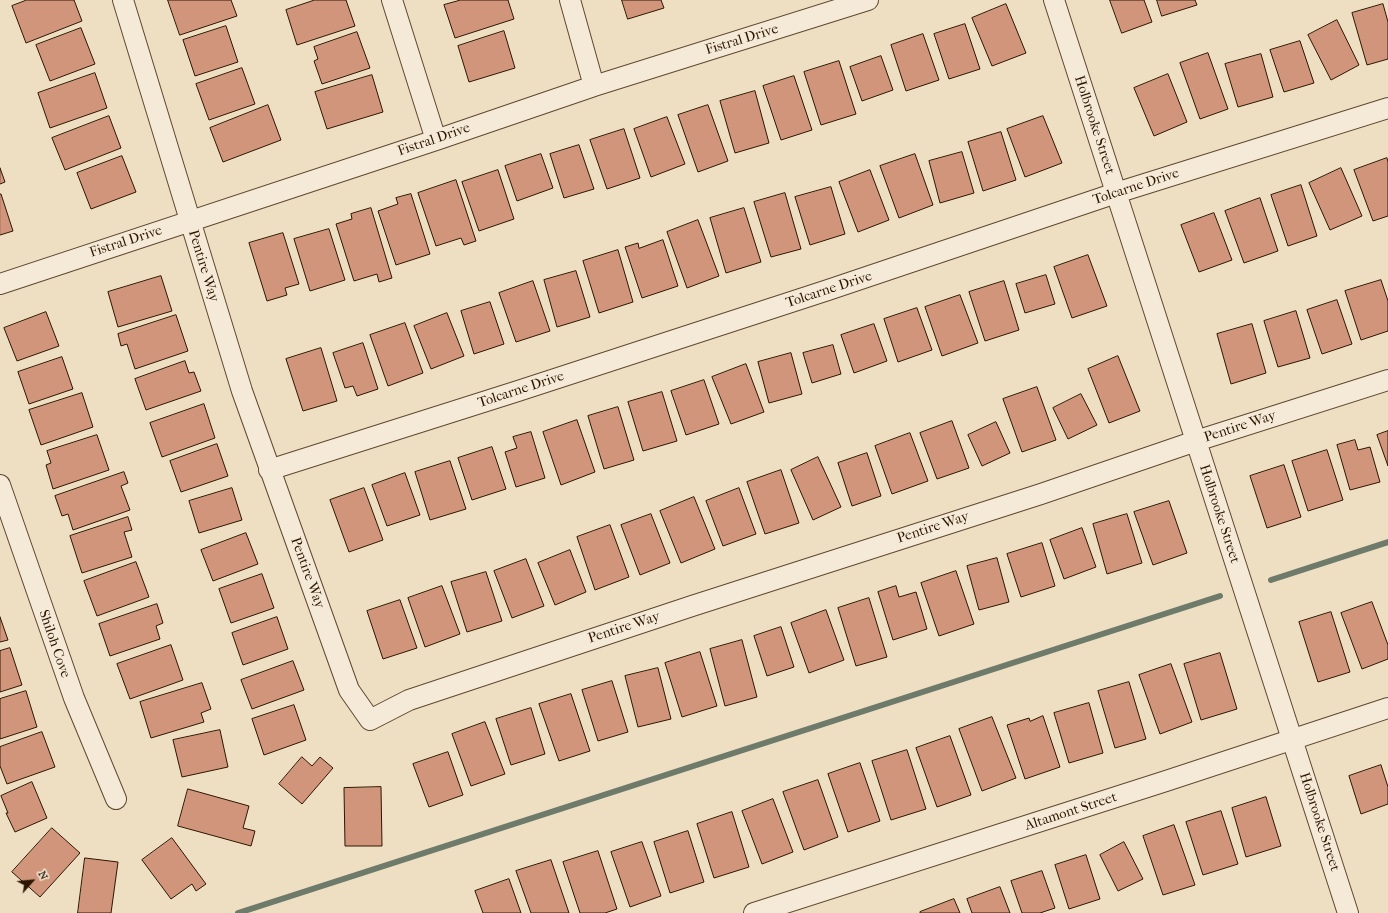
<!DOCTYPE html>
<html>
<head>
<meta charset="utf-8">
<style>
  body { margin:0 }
  #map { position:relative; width:1388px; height:913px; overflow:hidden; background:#efdfc2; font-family:"IM FELL French Canon",serif }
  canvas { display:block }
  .north { position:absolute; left:12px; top:861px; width:40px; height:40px; -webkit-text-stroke:3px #f5ead7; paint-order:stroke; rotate:63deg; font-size:11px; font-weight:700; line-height:16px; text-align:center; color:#2d1600 }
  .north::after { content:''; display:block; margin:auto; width:14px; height:18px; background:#2d1600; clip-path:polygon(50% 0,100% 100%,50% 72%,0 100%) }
</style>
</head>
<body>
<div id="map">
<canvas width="1388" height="913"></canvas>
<div class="north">N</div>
</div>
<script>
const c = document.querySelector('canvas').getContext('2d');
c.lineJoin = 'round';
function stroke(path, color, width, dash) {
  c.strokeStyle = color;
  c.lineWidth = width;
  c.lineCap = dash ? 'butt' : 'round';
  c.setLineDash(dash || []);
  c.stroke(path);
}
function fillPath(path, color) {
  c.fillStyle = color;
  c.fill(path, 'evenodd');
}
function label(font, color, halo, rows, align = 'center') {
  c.font = font + ' "IM FELL French Canon",serif';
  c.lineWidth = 3;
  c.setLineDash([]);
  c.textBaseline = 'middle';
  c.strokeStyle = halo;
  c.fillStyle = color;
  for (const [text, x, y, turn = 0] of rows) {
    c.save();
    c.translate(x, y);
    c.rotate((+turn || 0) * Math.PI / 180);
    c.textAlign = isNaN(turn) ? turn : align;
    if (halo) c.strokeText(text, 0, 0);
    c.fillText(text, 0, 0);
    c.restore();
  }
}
stroke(new Path2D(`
  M1271,580l117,-38
  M238,913l982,-317`), '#6e7a6a', 6);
const building = new Path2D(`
  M27,0h47l8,21 -56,22 -14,-37z
  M168,0h63l6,16 -57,19z
  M315,0h31l9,26 -58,19 -11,-35z
  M461,0h47l6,19 -59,19 -11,-33z
  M622,0h39l3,8 -36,11z
  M1110,0h34l8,22 -30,11z
  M1157,0h38l2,5 -35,11z
  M1006,4l20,49 -34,13 -20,-48z
  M1383,4l5,18v37l-21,6 -15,-52z
  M1337,20l22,45 -28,15 -23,-45z
  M965,24l15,45 -31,10 -15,-45z
  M226,26l12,36 -43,14 -12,-36z
  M81,28l14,36 -45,17 -14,-36z
  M504,31l11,37 -46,14 -11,-36z
  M357,32l13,36 -48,16 -8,-23 4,-2 -4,-12z
  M923,34l16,46 -33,11 -15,-46z
  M1300,41l14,42 -30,9 -14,-42z
  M1208,53l20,56 -28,10 -20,-56z
  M1261,54l12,43 -35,10 -13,-43z
  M881,56l12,34 -31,11 -12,-34z
  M839,61l17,53 -35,11 -17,-53z
  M242,68l13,36 -46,16 -13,-36z
  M95,73l12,35 -57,20 -12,-35z
  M1168,74l19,48 -33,14 -20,-48z
  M372,75l11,37 -56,17 -12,-37z
  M794,76l18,54 -31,10 -18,-54z
  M755,91l14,52 -34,10 -15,-52z
  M268,105l13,35 -58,22 -13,-34z
  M708,105l20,56 -30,11 -20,-57z
  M109,116l12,32 -56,22 -13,-32z
  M1043,116l19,47 -37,14 -18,-48z
  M667,117l18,47 -34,13 -17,-48z
  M624,129l16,49 -33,11 -17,-49z
  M1001,132l15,48 -33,11 -15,-49z
  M579,145l15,44 -30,9 -14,-44z
  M962,152l12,41 -34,10 -11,-42z
  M541,154l12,34 -36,13 -12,-35z
  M915,154l18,51 -34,13 -19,-52z
  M122,156l14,36 -45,17 -14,-36z
  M1387,158l1,4v54l-15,5 -19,-51z
  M0,168l5,14 -5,2z
  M1341,168l21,48 -32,14 -21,-47z
  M498,170l16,49 -35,12 -17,-49z
  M870,170l19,50 -31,12 -19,-50z
  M456,180l20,61 -12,4 -3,-7 -25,8 -18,-53z
  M1301,185l16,51 -29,10 -17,-51z
  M831,187l14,47 -35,11 -15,-48z
  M785,193l16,56 -30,8 -17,-55z
  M0,194h1l12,37 -13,4z
  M411,194l19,60 -34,11 -18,-54 20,-7 -2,-6z
  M1260,198l18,53 -34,12 -19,-52z
  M371,208l21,70 -13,4 -2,-8 -23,7 -18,-57 16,-5 -1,-5z
  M744,208l17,54 -35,11 -16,-55z
  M1214,213l18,47 -33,12 -18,-47z
  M698,220l21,56 -32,12 -20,-56z
  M329,229l16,51 -35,11 -16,-52z
  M283,233l16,51 -14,4 2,7 -20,6 -18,-58z
  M663,240l15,46 -36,12 -17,-51 13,-4 1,5z
  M618,250l15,52 -34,11 -16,-52z
  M1088,255l19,51 -35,12 -18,-51z
  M576,271l14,46 -33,10 -13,-47z
  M1046,275l9,29 -30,9 -9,-29z
  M161,276l11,35 -54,16 -10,-35z
  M1381,280l7,21v30l-27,9 -16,-49z
  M533,281l17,50 -34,11 -17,-49z
  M1004,281l15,49 -34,11 -16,-49z
  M960,295l18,48 -36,13 -17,-49z
  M1337,300l15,44 -30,10 -15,-44z
  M490,302l14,42 -30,10 -13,-43z
  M917,308l15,42 -34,12 -14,-43z
  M1296,311l14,47 -32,9 -14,-46z
  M46,312l13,34 -42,15 -13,-33z
  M447,313l17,43 -33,13 -17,-43z
  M176,315l12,36 -53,18 -8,-25 -6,2 -3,-12z
  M405,323l18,50 -35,13 -18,-51z
  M874,324l13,37 -33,12 -13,-38z
  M1252,324l14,49 -35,11 -14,-50z
  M363,343l15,46 -21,7 -4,-10 -8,2 -12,-35z
  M833,345l8,29 -29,9 -9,-30z
  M321,348l16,53 -34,10 -17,-52z
  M791,353l11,41 -33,9 -11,-41z
  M1118,356l22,55 -31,12 -21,-54z
  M62,357l11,32 -44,15 -11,-32z
  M185,361l4,12 5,-1 7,19 -55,19 -11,-31z
  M746,364l18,48 -33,12 -19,-47z
  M704,380l15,44 -33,11 -15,-44z
  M1037,387l19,53 -34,12 -19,-53z
  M662,392l15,49 -34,10 -15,-49z
  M82,393l11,34 -52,18 -12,-35z
  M1081,394l16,31 -29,14 -15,-31z
  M204,404l11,34 -53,19 -12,-34z
  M618,407l16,53 -30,9 -16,-53z
  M577,420l18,52 -34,13 -18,-53z
  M952,421l17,47 -32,11 -17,-46z
  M996,422l14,31 -28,13 -14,-31z
  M1388,431v35l-11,-31z
  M531,432l14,46 -29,9 -11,-35 12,-4 -4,-11z
  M910,433l18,48 -36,13 -17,-48z
  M97,435l12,35 -56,19 -7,-24 5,-2 -4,-12z
  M1355,440l3,10 12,-3 10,35 -30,8 -13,-45z
  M217,444l11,32 -47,16 -11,-31z
  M492,447l14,42 -34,11 -14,-42z
  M1327,450l16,50 -35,11 -16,-50z
  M867,453l14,43 -29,10 -14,-43z
  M818,457l23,50 -28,13 -22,-50z
  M450,461l16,48 -36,11 -15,-48z
  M1284,465l17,52 -34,11 -17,-52z
  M781,470l18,53 -34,11 -18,-52z
  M124,472l4,11 -7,3 9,24 -57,20 -5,-16 -6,2 -7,-20z
  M405,473l15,42 -33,11 -15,-41z
  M232,488l10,32 -43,13 -10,-32z
  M364,488l19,52 -34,12 -19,-52z
  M739,488l17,46 -33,12 -17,-45z
  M694,497l21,52 -34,14 -21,-52z
  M1169,501l18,52 -34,12 -19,-53z
  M651,514l19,49 -30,12 -19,-50z
  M1127,514l15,49 -35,11 -14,-50z
  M128,517l4,13 -8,2 8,25 -50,16 -12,-37z
  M610,525l19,52 -34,13 -18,-53z
  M1082,528l14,39 -32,12 -14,-39z
  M246,533l12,31 -45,17 -12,-31z
  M1042,543l13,43 -34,11 -14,-43z
  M570,550l16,42 -31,13 -17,-42z
  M997,558l12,44 -30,8 -12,-44z
  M526,559l18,47 -32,12 -18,-47z
  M136,562l13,35 -52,19 -13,-35z
  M956,571l18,53 -35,12 -18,-53z
  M486,572l16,49 -35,11 -16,-50z
  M262,574l12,34 -43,15 -12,-34z
  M442,586l18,48 -35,13 -17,-49z
  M896,586l3,11 17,-5 11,37 -34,11 -15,-48z
  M869,598l18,59 -31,9 -18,-58z
  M400,600l17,48 -34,11 -16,-48z
  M1372,602l16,43v14l-26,10 -21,-56z
  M157,604l6,19 -7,3 4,13 -50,17 -11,-32z
  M826,610l18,50 -35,13 -18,-50z
  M1331,612l19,60 -32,10 -19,-60z
  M0,617l8,23 -8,2z
  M277,617l11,32 -45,16 -11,-32z
  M781,627l13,40 -27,9 -13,-40z
  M742,640l15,57 -32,9 -15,-57z
  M171,645l12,35 -53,19 -13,-35z
  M10,648l12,37 -22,7v-41z
  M700,652l17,54 -35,11 -17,-54z
  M1220,653l17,56 -36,11 -17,-56z
  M293,661l11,29 -52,19 -11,-29z
  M1171,664l21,58 -32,12 -21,-59z
  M658,668l13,51 -33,8 -13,-51z
  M612,681l16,51 -30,9 -16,-51z
  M1129,682l17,57 -31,9 -17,-57z
  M202,683l9,26 -10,4 3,9 -53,16 -11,-36z
  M26,691l11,36 -37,12v-40z
  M571,694l19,57 -31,10 -20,-57z
  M1089,703l14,50 -34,10 -15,-50z
  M294,705l12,35 -42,15 -12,-36z
  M531,708l14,46 -34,11 -15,-46z
  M1043,716l17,51 -35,12 -18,-54 22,-7 1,3z
  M992,717l24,61 -34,13 -23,-62z
  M485,722l20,52 -34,12 -19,-52z
  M220,730l8,37 -46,10 -9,-37z
  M42,732l13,35 -48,17 -7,-18v-19z
  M950,736l21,59 -34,12 -21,-59z
  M907,750l19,59 -35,11 -19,-59z
  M448,752l15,43 -34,12 -16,-43z
  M302,757l10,9 8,-9 13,11 -31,36 -23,-20z
  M860,763l20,58 -32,11 -20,-58z
  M1381,765l7,22v17l-27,10 -12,-38z
  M818,780l20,57 -34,13 -21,-58z
  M32,782l15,36 -32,14 -9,-19h2l-7,-17z
  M381,787l1,59h-37l-1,-58z
  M188,789l61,17 -6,22 12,3 -4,15 -73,-20z
  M1266,797l15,49 -35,11 -14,-49z
  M773,799l20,53 -31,12 -20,-53z
  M1221,811l17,53 -35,11 -17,-53z
  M732,812l17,55 -35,11 -17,-54z
  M1174,825l21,60 -32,10 -20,-59z
  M52,828l28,25 -40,44 -28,-25z
  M688,831l16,51 -34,11 -16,-51z
  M172,838l34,46 -10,7 -4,-7 -21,15 -29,-39z
  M642,842l19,54 -31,11 -19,-55z
  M1124,842l19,37 -25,12 -18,-36z
  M598,851l19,58 -12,4h-25l-17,-51z
  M1086,855l14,44 -31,10 -14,-44z
  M85,858l33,4 -7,51h-33z
  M551,860l18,53h-38l-15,-42z
  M1042,871l13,37 -15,5h-18l-11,-32z
  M509,879l12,34h-38l-8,-22z
  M1000,887l10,26h-38l-5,-14z
  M954,899l6,14h-40v-1z`);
fillPath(building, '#d1957c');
stroke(building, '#2d1600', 1);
const street = new Path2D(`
  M123,0l119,391 107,299 21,30 39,-20 283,-94 349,-112 155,-53 192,-61
  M392,0l44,140
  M570,0l24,86
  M1054,0l294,913
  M0,284l436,-144 158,-54 274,-86
  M269,470l249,-79 310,-101 288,-97 272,-85
  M0,485l74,213 42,101
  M754,913l412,-132 222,-73`);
stroke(street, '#5e4830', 22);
stroke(street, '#f5ead7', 20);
label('14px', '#2d1600', '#f5ead7', [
  ["Fistral Drive",742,40,-17],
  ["Holbrooke Street",1094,125,72],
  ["Fistral Drive",434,140,-19],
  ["Tolcarne Drive",1136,187,-18],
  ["Fistral Drive",126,242,-18],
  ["Pentire Way",203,266,73],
  ["Tolcarne Drive",829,290,-18],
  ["Tolcarne Drive",521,390,-18],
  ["Pentire Way",1240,427,-18],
  ["Holbrooke Street",1219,514,72],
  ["Pentire Way",933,528,-18],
  ["Pentire Way",307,573,70],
  ["Pentire Way",624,628,-18],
  ["Shiloh Cove",54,644,71],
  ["Altamont Street",1071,812,-18],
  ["Holbrooke Street",1319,822,72]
]);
</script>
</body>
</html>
